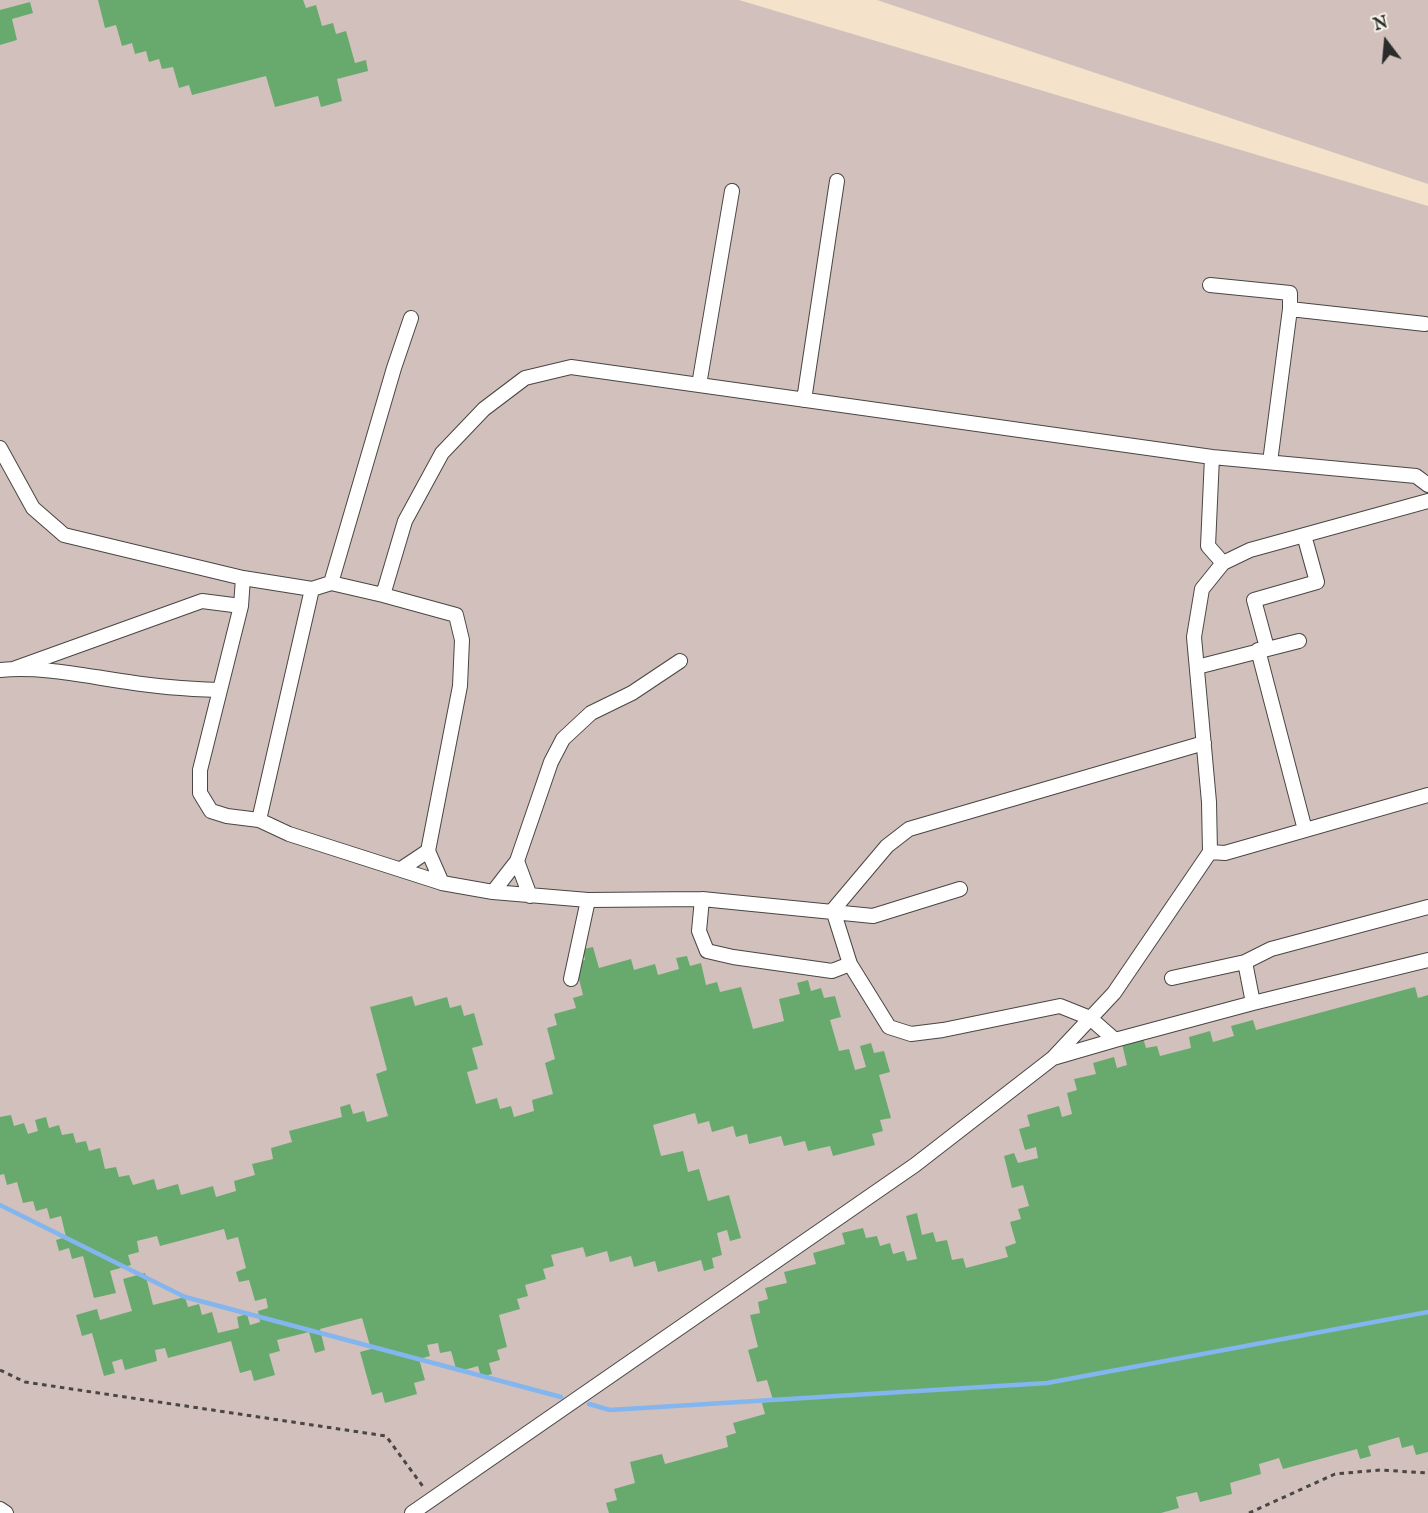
<!DOCTYPE html>
<html>
<head>
<meta charset="utf-8">
<style>
  body { margin:0 }
  #map { position:relative; width:1428px; height:1513px; overflow:hidden; background:#f5e2cb; font-family:"IM FELL English",serif }
  canvas { display:block }
  .north { position:absolute; left:1356px; top:12px; width:60px; height:60px; -webkit-text-stroke:4px #f7f3e8; paint-order:stroke; rotate:344deg; font-size:16px; font-weight:700; line-height:24px; text-align:center; color:#2b2b2b }
  .north::after { content:''; display:block; margin:auto; width:21px; height:27px; background:#2b2b2b; clip-path:polygon(50% 0,100% 100%,50% 72%,0 100%) }
</style>
</head>
<body>
<div id="map">
<canvas width="1428" height="1513"></canvas>
<div class="north">N</div>
</div>
<script>
const c = document.querySelector('canvas').getContext('2d');
c.lineJoin = 'round';
function fillPath(path, color) {
  c.fillStyle = color;
  c.fill(path, 'evenodd');
}
function stroke(path, color, width, dash) {
  c.strokeStyle = color;
  c.lineWidth = width;
  c.lineCap = dash ? 'butt' : 'round';
  c.setLineDash(dash || []);
  c.stroke(path);
}
fillPath(new Path2D(`
  M0,0h739l689,206v1307h-1428z
  M877,0h551v184z`), '#d1c0bc');
fillPath(new Path2D(`
  M98,0h205l3,8 10,-3 6,21 11,-3 3,11 10,-3 9,32 11,-3 2,11 -31,8 5,22 -21,6 -3,-11 -43,11 -9,-31 -74,19 -3,-10 -10,3 -6,-21 -11,2 -3,-10 -10,3 -3,-11 -11,3 -3,-11 -10,3 -6,-21 -11,3z
  M30,2l3,11 -21,6 5,21 -17,5v-35z
  M593,947l6,21 32,-9 3,11 21,-6 3,11 21,-6 -3,-11 11,-2 3,10 11,-3 5,22 11,-3 3,10 21,-5 12,42 31,-8 -5,-22 21,-5 -3,-11 11,-3 3,11 10,-3 3,10 11,-2 6,21 -11,3 9,31 10,-2 6,21 11,-3 -6,-21 11,-3 3,10 10,-2 6,21 -11,3 12,43 -11,2 3,11 -11,3 3,11 -42,11 -3,-10 -22,5 -3,-10 -21,5 -3,-10 -32,8 -2,-10 -11,3 -3,-11 -21,6 -3,-11 -11,3 -3,-11 -42,12 8,31 22,-5 5,21 11,-3 9,32 21,-6 12,43 -11,3 -3,-11 -10,3 5,22 -10,3 2,10 -10,3 -3,-11 -43,12 -3,-11 -21,6 -3,-11 -21,6 -3,-11 -21,6 -3,-10 -32,8 3,11 -11,3 3,10 -21,6 3,11 -11,3 3,10 -21,6 8,32 -10,3 3,10 -11,3 3,11 -11,3 -3,-11 -21,6 -6,-21 -11,2 -2,-10 -11,2 3,11 -11,3 6,21 -11,3 3,11 -32,9 -3,-11 -10,3 -12,-43 11,-3 -9,-31 -42,11 5,21 -10,3 -6,-21 -32,8 3,11 -11,3 6,21 -21,6 -3,-11 -11,3 -9,-32 -63,17 -3,-10 -10,2 2,11 -32,9 -3,-11 -10,3 3,11 -11,3 -12,-43 -10,3 -6,-21 21,-6 3,11 32,-9 -9,-32 22,-6 8,32 32,-8 3,10 11,-3 3,11 10,-3 6,21 21,-5 -2,-11 10,-3 3,11 10,-3 -2,-11 10,-3 -2,-10 -11,3 -6,-21 -10,2 -3,-10 10,-4 -8,-31 -11,3 -3,-11 -64,17 -3,-10 -20,5 2,11 -11,3 3,10 -21,6 6,22 -22,5 -11,-42 -11,3 -3,-11 -10,3 -3,-11 10,-3 -5,-21 -11,3 -3,-11 -11,3 -3,-10 -10,2 -6,-21 -10,3 -3,-11 -4,1v-58l11,-2 3,11 10,-3 4,11 10,-3 -3,-11 11,-3 3,11 10,-3 3,10 11,-2 3,10 10,-2 3,10 11,-3 5,21 11,-2 3,10 10,-2 4,10 21,-6 3,11 21,-6 3,11 32,-9 3,11 20,-6 -2,-10 21,-6 -3,-11 21,-5 -2,-11 21,-6 -3,-11 53,-14 -2,-10 10,-3 3,10 11,-3 3,11 21,-6 -12,-42 11,-4 -17,-63 42,-11 3,10 32,-9 3,11 11,-3 3,11 10,-3 9,32 -11,3 6,21 -11,3 9,32 21,-6 3,11 11,-3 3,11 20,-6 -2,-11 21,-6 -8,-31 10,-4 -8,-31 10,-3 -3,-11 22,-6 -3,-10 10,-3 -8,-32 10,-3 -2,-11z
  M1415,987l3,11 10,-3v457l-12,3 -3,-10 -11,3 -3,-11 -31,9 3,10 -11,3 -3,-10 -74,20 -4,-11 -20,6 2,10 -31,9 2,11 -32,8 -3,-10 -21,5 3,11 -18,5h-552l-3,-10 11,-3 -3,-11 21,-6 -5,-21 32,-8 3,10 63,-17 -2,-11 10,-3 -3,-10 32,-9 -3,-11 11,-3 -6,-20 -10,2 -9,-32 10,-3 -8,-32 10,-2 -2,-11 10,-3 -3,-11 22,-5 -3,-11 32,-8 -3,-11 32,-9 -3,-11 21,-5 3,10 11,-2 3,10 10,-3 3,11 11,-3 3,10 10,-2 -11,-43 11,-3 5,22 11,-3 3,10 11,-2 5,20 11,-2 3,10 42,-11 -3,-10 11,-4 -6,-21 11,-3 -3,-10 11,-3 -6,-21 -11,3 -8,-32 10,-3 4,10 20,-5 -2,-11 -11,3 -6,-21 11,-3 -3,-11 32,-9 3,11 10,-3 -5,-21 10,-3 -3,-11 22,-5 -3,-11 21,-6 3,11 10,-3 -5,-21 21,-6 3,10 11,-2 3,10 31,-8 -2,-11 21,-6 3,11 21,-6 -3,-10 22,-6 3,10z`), '#68aa6e');
stroke(new Path2D(`
  M0,1205l185,92 376,100
  M589,1404l21,6 437,-27 381,-71`), '#83b5ef', 4.5);
const minor = new Path2D(`
  M1210,285l80,8v16l-20,153
  M1290,309l135,15
  M699,385l33,-194
  M804,400l33,-219
  M0,448l33,60 31,27 179,43
  M1212,457l-4,89 15,17
  M331,583l63,-215 17,-50
  M312,589l-69,-11 -2,28 -41,164v23l11,18 16,5 32,4 30,14 153,49 51,9 95,8 114,-1 171,17 87,-27
  M383,595l22,-74 37,-68 42,-44 41,-31 46,-11 641,90 204,19 12,9
  M1267,648l-13,-48 63,-18 -13,-47
  M1258,650l47,180
  M1197,667l102,-26
  M13,669l189,-68 39,5
  M0,670c43,-4 85,6 128,12 30,5 61,7 91,8
  M259,820l53,-231 19,-6 52,12 73,20 6,25 -2,46 -32,165
  M1210,852l15,1 203,-58
  M517,861l34,-99 12,-23 28,-26 41,-20 48,-32
  M401,869l27,-18 14,32
  M493,892l24,-31 13,35
  M702,899l-3,32 8,20 26,6 99,14 18,-7
  M833,910l17,54 39,63 22,7 32,-4 117,-24 30,12 25,22 -62,18
  M833,910l54,-64 22,-17 295,-86
  M1245,962l8,41
  M1172,978l73,-16 26,-13 157,-42
  M571,979l17,-79
  M1115,1040l138,-37 175,-43
  M0,1509l6,4
  M412,1513l503,-348 138,-107 61,-65 96,-141 -1,-50 -15,-165 8,-48 21,-26 27,-13 178,-49`);
stroke(minor, '#494643', 16);
stroke(new Path2D(`
  M0,1370l25,12 361,54 38,52
  M1249,1513l86,-39 45,-4 48,3`), '#494643', 3, [4.5, 4.5]);
stroke(minor, '#fff', 14);
</script>
</body>
</html>
